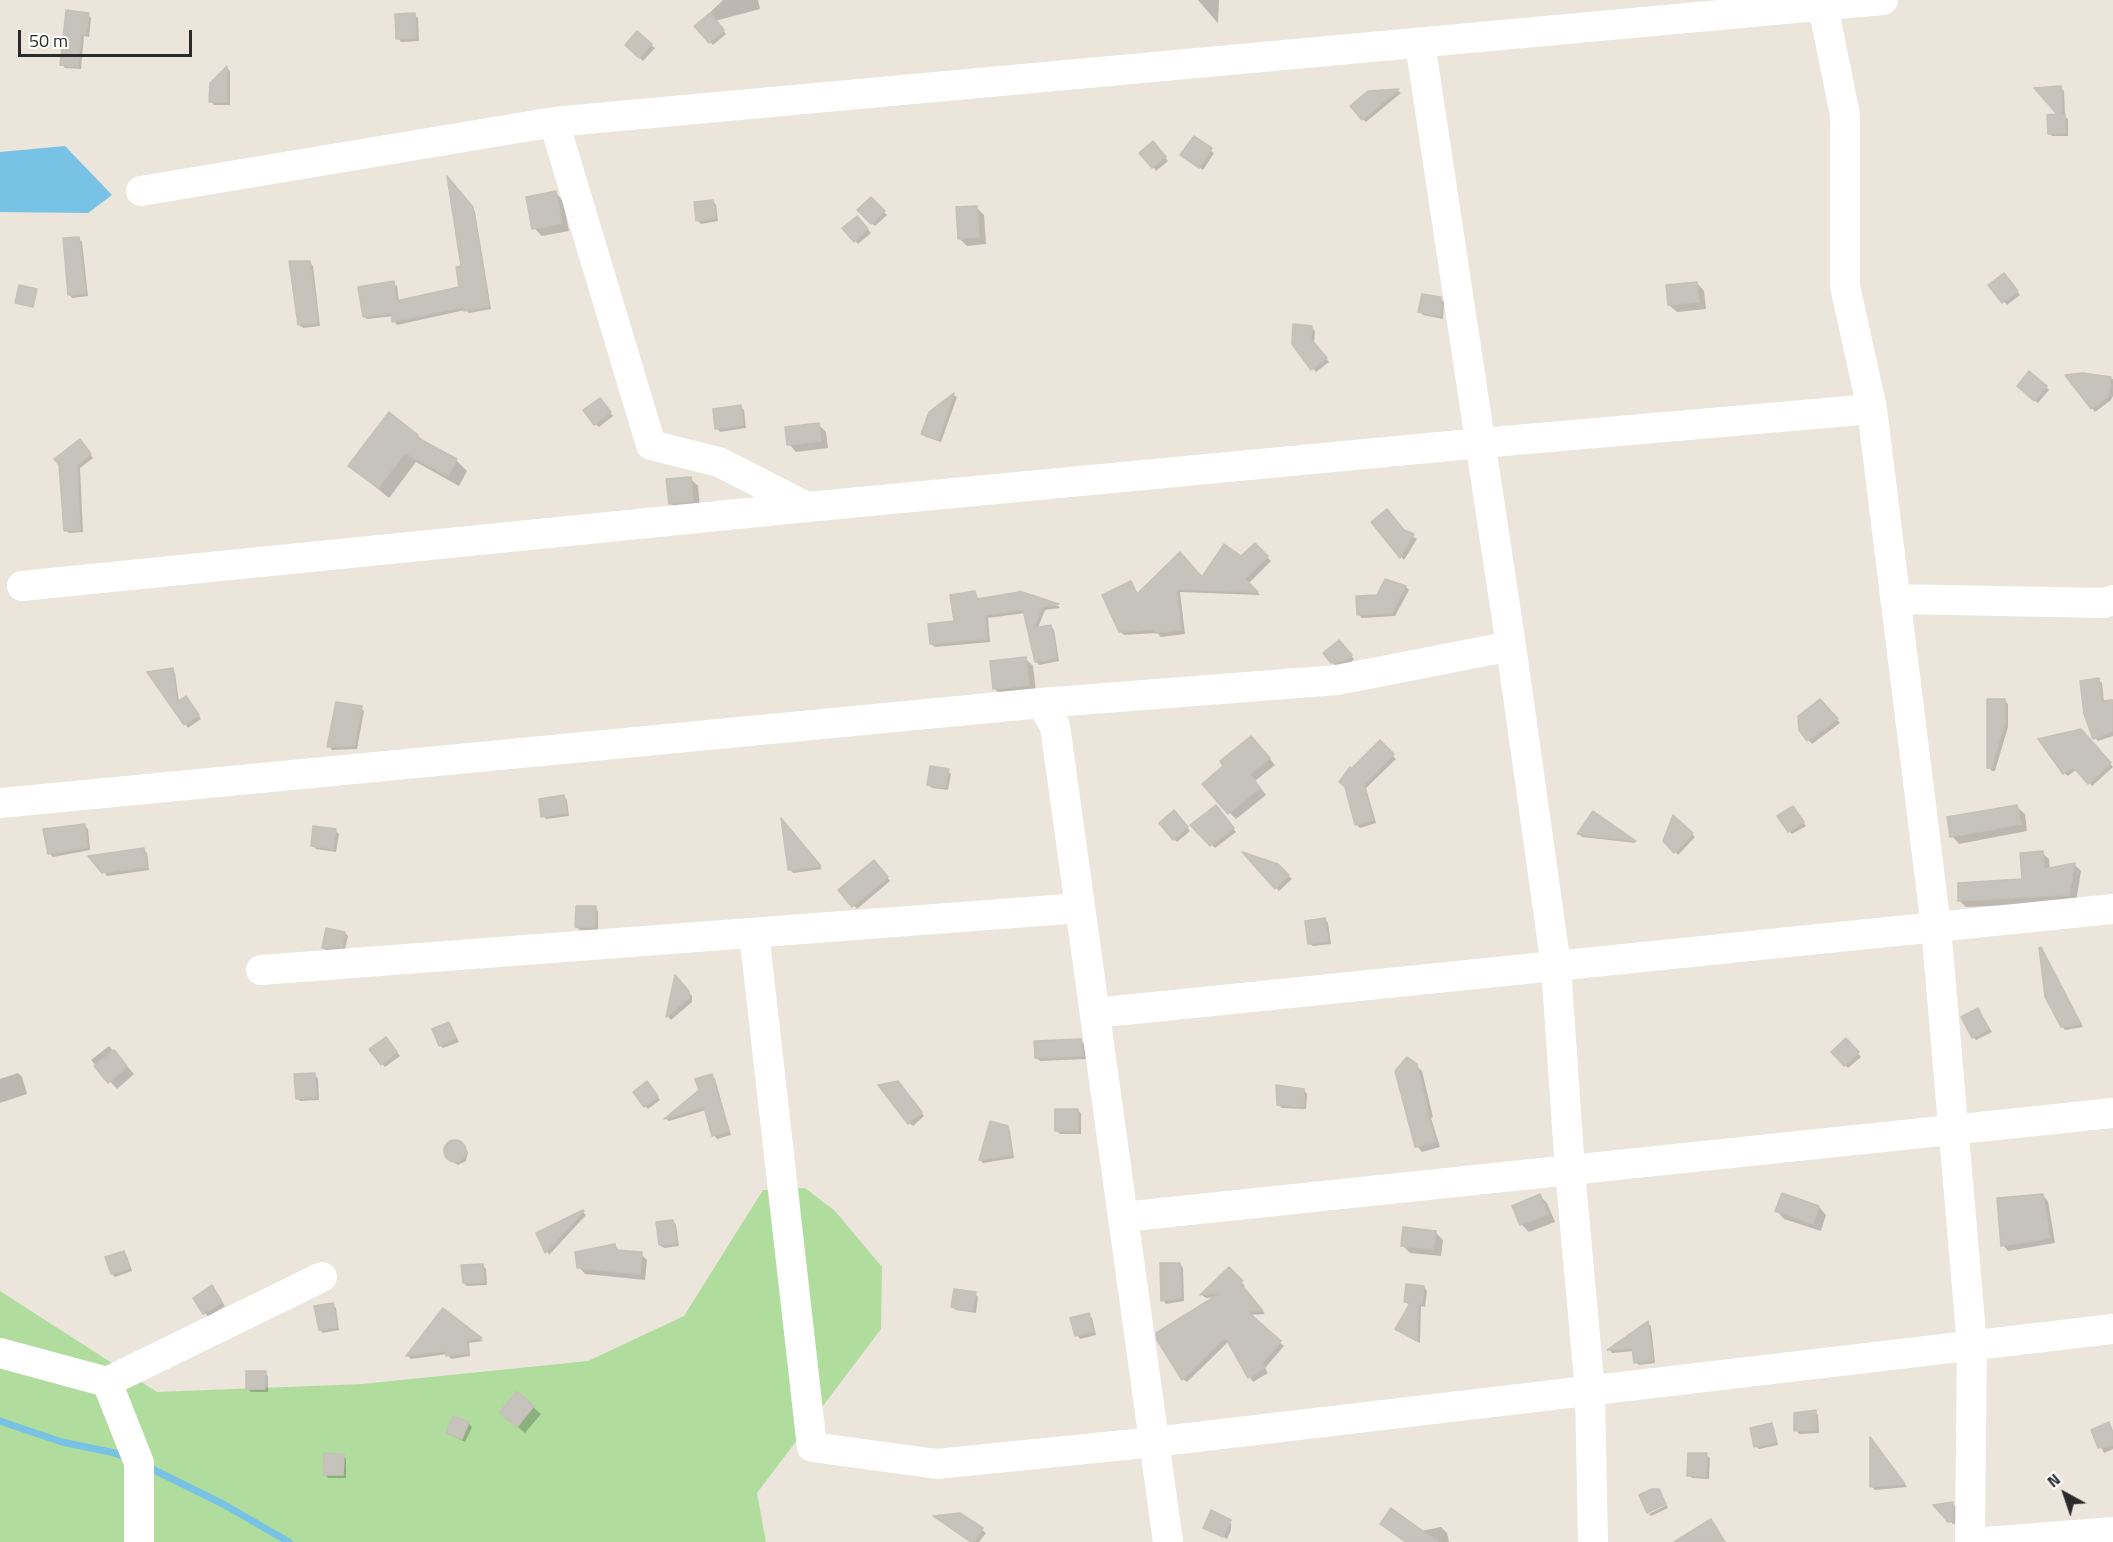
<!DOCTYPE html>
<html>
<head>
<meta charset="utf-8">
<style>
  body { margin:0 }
  #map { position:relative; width:2113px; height:1542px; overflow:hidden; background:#ebe5dc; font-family:"Titillium Web",sans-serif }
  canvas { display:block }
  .north { position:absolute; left:2035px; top:1464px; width:60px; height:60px; -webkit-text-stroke:4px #fff; paint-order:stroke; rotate:320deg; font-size:16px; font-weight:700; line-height:24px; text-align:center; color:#2a2a2a }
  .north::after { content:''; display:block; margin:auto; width:21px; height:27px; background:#2a2a2a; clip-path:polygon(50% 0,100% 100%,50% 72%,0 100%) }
  .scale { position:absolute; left:18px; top:30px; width:174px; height:27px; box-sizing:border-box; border:3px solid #2a2a2a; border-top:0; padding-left:8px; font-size:18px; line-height:21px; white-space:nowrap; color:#2a2a2a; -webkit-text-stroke:4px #fff; paint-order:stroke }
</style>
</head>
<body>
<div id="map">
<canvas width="2113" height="1542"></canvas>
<div class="north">N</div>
<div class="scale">50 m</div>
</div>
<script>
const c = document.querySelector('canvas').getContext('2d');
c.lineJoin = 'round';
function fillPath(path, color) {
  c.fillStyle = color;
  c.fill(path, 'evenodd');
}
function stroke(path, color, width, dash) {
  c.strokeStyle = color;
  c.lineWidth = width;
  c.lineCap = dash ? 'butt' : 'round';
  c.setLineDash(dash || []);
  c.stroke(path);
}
fillPath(new Path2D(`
  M805,1188l30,23 47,56 -1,62 -124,164 9,49h-766v-251l157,101 205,-8 226,-23 96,-45 79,-126z`), '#b0dd9d');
fillPath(new Path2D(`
  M65,146l47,49 -24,18 -88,-1v-60z`), '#77c2e5');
fillPath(new Path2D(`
  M723,0h35l2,9 -45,12 11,13 -13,11 -17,-19z
  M1198,0h21l-1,23 -2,-2z
  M88,14l3,4 -2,19 -5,-1 -3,33 -16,-1 -3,-4z
  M414,15l4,3 1,23 -18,1 -3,-4z
  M637,33l18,15 -12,13 -16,-16z
  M227,68l3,3v34h-16l-3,-4v-17z
  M2060,88l4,3 1,25 3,3v17h-16l-3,-3 11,-17z
  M1398,91l3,2 -35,29 -3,-3 5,-27z
  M1194,138l20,15 -11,17 -17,-12z
  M1156,147l12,14 -12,10 -3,-4z
  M449,180l26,32 16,97 -22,4 -4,-3 -68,15 -3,-4v-5l-27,3 -3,-3 29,-33 4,3 2,16 62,-14 2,-21z
  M556,193l7,8 6,30 -27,5 -8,-8z
  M871,199l16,16 -12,11 -16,-15z
  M713,201l3,4 2,16 -17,3 -4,-4z
  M976,207l8,8 2,29 -19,2 -8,-8z
  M857,218l14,15 -13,11 -14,-15z
  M78,238l4,4 6,54 -16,2 -3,-4z
  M309,262l4,4 7,60 -17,2 -3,-3z
  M2007,278l13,17 -13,10 -17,-20z
  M1697,283l7,8 2,18 -29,3 -8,-7z
  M1440,299l4,3 -1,17 -20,-4 -4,-4z
  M1311,327l4,4 -1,13 15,18 -13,10 -23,-28z
  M2083,375l30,4v17l-2,4 -16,12 -3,-4z
  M2046,387l3,3 -11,13 -16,-14z
  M954,395l3,2 -16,45 -15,-5 -3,-3 7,-21z
  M603,403l10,13 -14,11 -4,-3z
  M740,406l4,4 2,18 -26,4 -3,-4z
  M389,414l43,33 24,13 11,11 -8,15 -43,-24 -27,36 -39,-32z
  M819,425l7,7 2,16 -32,4 -7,-8z
  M83,445l10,13 -13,10 3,64 -14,1 -4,-3 -5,-65z
  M690,478l8,8 2,22 -22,3 -8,-8z
  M1373,522l31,10 13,7 -13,21z
  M1255,545l16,16 -23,23 12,11 -80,-3 5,42 -24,3 -4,-4 -33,2 -4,-4 11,-48 8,12 63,-16 39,-21z
  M1386,581l20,6 3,3 -14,26 -33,2 -3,-3 19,-19z
  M975,592l4,8 42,-7 37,13 2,2 -15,2 -7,18 12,-2 4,4 5,31 -20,4 -3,-4 -11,-48 -37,5 2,24 -55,5 -4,-3 25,-22z
  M1339,642l15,17 -5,5 -13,2 -4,-4z
  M1026,659l7,7 3,26 -34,4 -8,-8z
  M172,670l3,3 4,29 10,-1 12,18 -13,9 -38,-55z
  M2098,680l4,3 2,19 9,-1v35l-15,5 -3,-3z
  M2005,700l3,4v23l-13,44h-3l-4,-4z
  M1820,701l20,22 -28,21 -12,-14z
  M361,708l3,3 -7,38 -25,1 -3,-4z
  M2084,734l29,33 -21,19 -15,-17 -9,7 -4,-3z
  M1380,743l16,16 -30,29 10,35 -16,5 -4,-4 -4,-54z
  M1258,744l17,21 -20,16 11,14 -30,24 -6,-6z
  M948,771l3,3 -3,16 -16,-2 -4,-4z
  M564,796l3,4 2,16 -23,3 -3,-3z
  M2017,807l8,7 2,17 -68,13 -7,-8z
  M1219,810l17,22 -21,16 -23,-23z
  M1796,811l10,15 -14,8 -3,-3z
  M1593,813l43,30 -54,-6 -3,-3z
  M1177,816l13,15 -13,11 -3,-3z
  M1674,817l21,20 -17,18 -13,-15z
  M783,822l39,47 -29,4 -3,-4z
  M84,825l4,4 2,21 -37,7 -4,-4z
  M336,831l3,3 -3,18 -20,-3 -4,-4z
  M144,850l3,3 2,17 -42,6 -3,-4z
  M2042,853l7,6 1,11 24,-6 7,7 -5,31 -110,5 -7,-7 65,-19z
  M1247,855l30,10 15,14 -13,12z
  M877,865l13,16 -33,28 -17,-19z
  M595,908l3,3v19h-18l-4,-3z
  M1325,919l3,4 3,21 -18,2 -4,-3z
  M345,933l3,3 -3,13 -18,2 -4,-3z
  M2044,953l39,74 -18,3 -3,-4z
  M676,978l16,18v6l-21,18 -3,-3z
  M1978,1010l14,22 -16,8 -3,-3z
  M449,1023l10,19 -16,6 -3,-3z
  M1080,1040l4,4 2,15 -46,2 -4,-3z
  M1846,1040l15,17 -13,11 -15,-16z
  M389,1042l11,14 -15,11 -3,-3z
  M109,1046l25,28 -17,15 -26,-29z
  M1416,1065l6,6 11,46 -2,1 9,29 -18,5 -5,-6z
  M18,1073l4,4 5,17 -27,9v-24z
  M314,1075l4,3 1,22 -19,1 -3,-3z
  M712,1075l3,4 16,56 -14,4 -3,-4 -8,-25 -37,11 -3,-2 34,-28z
  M650,1086l10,14 -12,9 -3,-3z
  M901,1086l23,30 -11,10 -4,-3z
  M1304,1090l3,4 -1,15 -24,-1 -4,-3z
  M1077,1110l4,3v21h-21l-3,-3z
  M991,1122l16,5 3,4 4,27 -31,5 -3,-3z
  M454,1142l6,2 8,8 -2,9 -8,4 -5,-3 -7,-9 3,-8z
  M1783,1195l36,12 7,8 -5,16 -37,-12 -7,-8z
  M1540,1196l7,7 8,19 -26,10 -7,-7 -8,-18z
  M2043,1196l5,5 7,42 -47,8 -5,-6z
  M583,1212l3,3 -37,40 -11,-22z
  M673,1221l3,4 3,21 -15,2 -4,-3z
  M1435,1232l8,8 -2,16 -31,-3 -8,-8z
  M615,1246l6,6 20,2 6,6 -2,20 -60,-6 -6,-7z
  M123,1252l4,4 5,15 -17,6 -3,-3z
  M1180,1264l3,4 1,33 -18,3 -3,-4z
  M482,1265l4,4 1,16 -20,1 -3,-3z
  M1229,1269l16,17 -2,2 22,26 -16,1 35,31 -19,22 3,5 -15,9 -24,-41 -42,41 -4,-3 33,-82 -10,1 -4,-3z
  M1424,1287l3,4 -2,16 -4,-1 -1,37 -20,-11 10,-26 -4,-4z
  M215,1291l10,15 -17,11 -13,-19z
  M975,1294l3,3 -2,16 -20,-3 -3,-3z
  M332,1304l4,4 3,22 -16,3 -3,-3z
  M443,1311l40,30 -14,2 1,13 -19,3 -3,-5 -37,5 -3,-3z
  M1088,1315l4,3 4,17 -16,4 -3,-4z
  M1648,1323l3,3 4,37 -16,2 -3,-3 -2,-11 -22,2 -2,-3z
  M265,1373l3,3v16h-17l-3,-3z
  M533,1407l8,7 -16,19 -16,-13z
  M1815,1412l3,3 1,18 -20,1 -3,-4z
  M468,1423l4,4 -7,15 -18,-9z
  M2108,1424l5,7v18l-9,4 -11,-23z
  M1771,1425l3,3 4,17 -19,4 -3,-3z
  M1871,1441l36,46 -32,3 -3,-3z
  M343,1455l3,4v19h-18l-3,-4z
  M1706,1455l4,3 -1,21 -17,-1 -3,-3z
  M1953,1504l3,3v17h-3l-17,-18z
  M1667,1505l1,3 -17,8 -2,-2z
  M960,1514l26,19 -7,9h-8z
  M1227,1520l4,3v7l-4,9 -22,-12z
  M1382,1524l39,7 20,-4 6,6 2,9h-44z`), '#0003');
stroke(new Path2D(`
  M0,1421l62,21 53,11 12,5
  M146,1466l77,38 66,38`), '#77c2e5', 7);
const building = new Path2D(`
  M66,10l23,3 -3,21 -5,-1 -3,34 -18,-2z
  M415,13l1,25 -20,1 -1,-25z
  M710,13l14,17 -15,13 -15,-17z
  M637,31l15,13 -13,14 -14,-13z
  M227,66v36h-18l1,-19z
  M2061,86l1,28h3l1,19 -18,1 -1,-19 10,-1 -23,-26z
  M1399,89l-37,31 -12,-14 18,-15z
  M1194,136l18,12 -13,20 -19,-13z
  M1153,141l13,16 -14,11 -13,-15z
  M447,176l26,31 16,99 -25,5 -1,-4 -71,15v-9l-29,4 -5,-30 36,-6 2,20 63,-14 -3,-20 5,-1z
  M556,191l6,32 -30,6 -6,-32z
  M871,197l14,14 -14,13 -14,-14z
  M713,200l3,18 -20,3 -2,-19z
  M977,206l2,31 -21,2 -2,-32z
  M857,216l11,13 -14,13 -12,-14z
  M79,237l7,56 -18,2 -5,-57z
  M289,261h21l8,62 -20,2z
  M2004,273l14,18 -16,12 -14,-18z
  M1697,282l2,20 -31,3 -2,-20z
  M19,285l18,4 -4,18 -18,-4z
  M1422,294l19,3 1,10 -2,9 -22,-4z
  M1293,324l19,2 -1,13 16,19 -16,12 -19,-26z
  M2029,371l18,15 -13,15 -17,-15z
  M2083,373l28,4 -3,20 -17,12 -26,-34z
  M954,393l-16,47 -17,-6 8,-22z
  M600,398l11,14 -17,13 -11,-15z
  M741,405l2,20 -28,4 -2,-20z
  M389,412l29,23 -2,2 41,22 -9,17 -43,-23 -27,35 -30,-22z
  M819,423l2,18 -34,4 -2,-18z
  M80,439l11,15 -14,11 3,65 -16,1 -5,-66 -5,-6z
  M691,477l2,24 -24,3 -3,-25z
  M1387,509l17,21 10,4 -14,24 -29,-36z
  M1255,543l13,13 -23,23 13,13 -82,-3 5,41 -25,3 -1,-4 -36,3 -17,-37 29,-14 6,13 43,-42 22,25 22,-33 17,12z
  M1385,579l21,7 -14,27 -35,2 -1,-19 21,-1z
  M975,591l2,8 42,-7v-1l40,13 -17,3 -8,21 17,-3 6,33 -22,4 -12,-52 -38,5 2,24 -57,5 -2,-20 26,-3 -4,-26z
  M1339,640l13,15 -7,6 -14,2 -8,-10z
  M1026,657l3,28 -36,4 -3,-28z
  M173,668l4,34 9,-6 13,19 -15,10 -37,-53z
  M2099,678l3,23 11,-1v31l-20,8 -9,-25 -4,-33z
  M1820,699l18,20 -31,22 -8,-11 -1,-14z
  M1987,699h18v24l-14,45h-4z
  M336,702l26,4 -8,40 -27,1z
  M2081,729l30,34 -23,21 -15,-17 -10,7 -25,-35z
  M1251,736l19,22 -20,16 10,14 -32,26 -26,-30 21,-18 -3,-5z
  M1380,740l14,14 -30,31 9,35 -18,5 -10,-38 -6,-5 11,-15 2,1z
  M930,766l19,3 -4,19 -18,-3z
  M564,795l3,18 -26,4 -2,-18z
  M1216,805l18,23 -24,18 -20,-21z
  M2017,805l4,19 -71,13 -3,-20z
  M1793,806l11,16 -16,10 -11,-16z
  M1174,810l14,17 -15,13 -14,-17z
  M1593,811l43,30 -59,-7z
  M1673,815l20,18 -19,20 -11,-12z
  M781,818l40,48 -33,4z
  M85,824l2,23 -39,7 -5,-25z
  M313,826l23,3 -3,20 -22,-3z
  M144,848l3,19 -45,6 -14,-17z
  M2043,851l1,18 31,-6 -6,32 -111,6v-18l64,-4 -2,-26z
  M1242,852l36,12 11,11 -14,14z
  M874,860l14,17 -36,30 -14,-17z
  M576,906h20l-1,21h-20z
  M1325,918l3,23 -20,3 -3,-23z
  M326,928l19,4 -3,15 -20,1z
  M2041,947l40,77 -20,3 -16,-30 -6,-49z
  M675,975l14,16v7l-23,19z
  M1978,1008l11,21 -17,9 -11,-21z
  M449,1022l7,16 -17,8 -7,-17z
  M386,1037l11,15 -16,13 -12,-16z
  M1846,1038l13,14 -15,14 -13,-14z
  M1081,1039l2,17 -48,2 -1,-17z
  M114,1050l13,16 -19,17 -14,-17z
  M1407,1057l10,7 11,48 -1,1 9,29 -21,5 -20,-76z
  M315,1073l1,24 -20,2 -2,-25z
  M712,1074l17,57 -17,5 -8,-29 -40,12 35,-29 -4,-11z
  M647,1081l11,15 -14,11 -11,-15z
  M898,1081l24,31 -14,12 -30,-39z
  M1276,1085l28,4v18l-27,-2z
  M1055,1109h23v22h-23z
  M990,1121l18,5 4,29 -33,5z
  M444 1151a11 11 0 1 1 22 0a11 11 0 1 1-22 0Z
  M1782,1193l37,13 -6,18 -38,-13z
  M1540,1194l8,20 -28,11 -8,-19z
  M2043,1194l7,44 -49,8 -4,-48z
  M583,1210l1,1 -39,42 -9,-20z
  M673,1220l4,23 -18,2 -3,-23z
  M1403,1227l33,4 -3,18 -32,-3z
  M615,1244l1,6 26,2 -2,22 -63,-6 -2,-16z
  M124,1251l6,17 -19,6 -6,-17z
  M1160,1263h20l1,35 -20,3z
  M483,1264l1,18 -21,1 -2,-18z
  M1229,1267l14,14 -3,2 23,28h-16l34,30 -19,22 3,5 -17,10 -23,-41 -43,43 -25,-40 -1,-7 66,-41 -22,3z
  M1406,1284l18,2 -2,18h-4l-1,37 -22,-12 15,-26 -6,-1z
  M212,1285l10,17 -19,12 -10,-16z
  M954,1289l22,3 -4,19 -21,-4z
  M333,1303l4,24 -18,3 -5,-24z
  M443,1308l39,30 -16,2 2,13 -22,3v-5l-40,5z
  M1089,1313l4,18 -18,5 -5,-18z
  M1648,1321l5,39 -19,3 -2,-15 -25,2z
  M246,1371h20l-1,18h-19z
  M517,1391l17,15 -17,21 -18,-14z
  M1816,1410v20l-22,1v-18z
  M453,1416l16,6 -7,17 -16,-6z
  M2109,1422l4,11v12l-15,3 -7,-18z
  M1772,1423l4,19 -22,5 -4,-19z
  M1870,1437l35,47 -35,3z
  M324,1453l20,1 -1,21h-20z
  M1688,1453h19l-1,23h-19z
  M1652,1489h7l7,15 -19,9 -8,-18z
  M1953,1502v19l-5,1 -15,-17z
  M1391,1508l47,34h-32l-26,-18z
  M1211,1510l20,10 -8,17 -20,-9z
  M960,1513l23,15 -9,14h-3l-38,-26z
  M1711,1519l14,23h-51z`);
fillPath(building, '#c6c2bc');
stroke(building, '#c6c1b6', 1.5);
stroke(new Path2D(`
  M1823,6l22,109v171l27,123 64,518 36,418 -2,197
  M1420,43l91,603 45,320 14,205 20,220 3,151
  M554,122l97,323 68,17 88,45
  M141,191l413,-69 1329,-122
  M22,586l785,-79 674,-64 391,-34
  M1895,599l209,4 9,-3
  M1041,703l14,23 113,816
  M0,803l1041,-100 296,-23 174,-34
  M754,933l58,514 125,17 217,-22 959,-113
  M261,970l819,-62
  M1095,1013l1018,-104
  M1123,1217l990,-104
  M0,1353l107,29 215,-105
  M107,1382l32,81v79
  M1986,1542l127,-10`), '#fff', 30);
</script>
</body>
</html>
